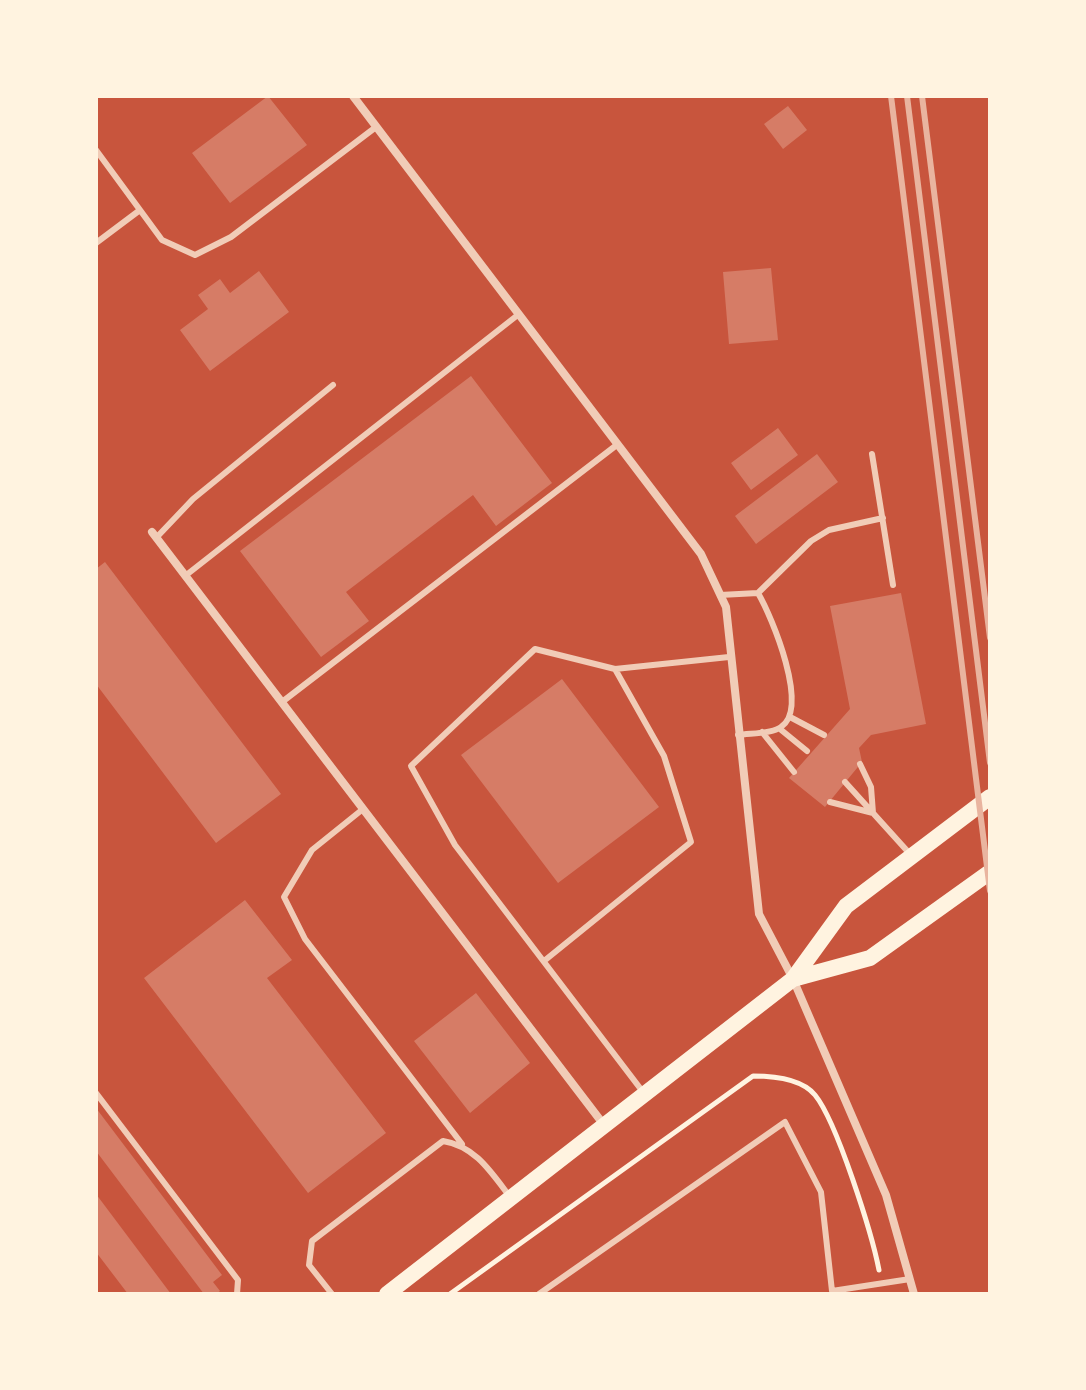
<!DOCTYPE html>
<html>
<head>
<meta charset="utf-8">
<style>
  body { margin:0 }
  #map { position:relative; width:1086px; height:1390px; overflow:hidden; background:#c8553d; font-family:Overpass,sans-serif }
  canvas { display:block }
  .frame { position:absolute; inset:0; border:98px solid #fff3e0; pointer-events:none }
</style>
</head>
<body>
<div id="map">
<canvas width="1086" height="1390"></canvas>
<div class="frame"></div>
</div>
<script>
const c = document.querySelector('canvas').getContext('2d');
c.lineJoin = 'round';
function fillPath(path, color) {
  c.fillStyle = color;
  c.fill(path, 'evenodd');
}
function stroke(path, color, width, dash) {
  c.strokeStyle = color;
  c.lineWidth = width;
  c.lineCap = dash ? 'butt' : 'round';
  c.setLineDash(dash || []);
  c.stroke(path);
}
fillPath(new Path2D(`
  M268,96l39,49 -77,58 -38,-50z
  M788,106l19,24 -24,19 -19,-25z
  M771,268l7,72 -49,4 -6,-72z
  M259,271l30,41 -79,59 -30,-41 28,-21 -10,-14 22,-16 10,14z
  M471,376l81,107 -56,43 -23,-31 -127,97 23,29 -48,36 -81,-106z
  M778,428l20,27 -47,35 -20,-27z
  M817,454l21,28 -82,62 -21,-28z
  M105,562l176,232 -65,49 -120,-159v-115z
  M901,593l25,131 -55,11 -12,13 3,14 -37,45 -36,-29 61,-69 -20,-103z
  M562,679l97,128 -101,76 -97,-128z
  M245,900l47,60 -25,18 119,155 -78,60 -164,-215z
  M476,993l54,70 -60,50 -56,-72z
  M96,1108l126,167 -9,7 7,9 -4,3h-12l-108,-143z
  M96,1194l75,100h-43l-32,-42z`), '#d67c66');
stroke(new Path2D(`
  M450,1294l303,-218c20,0 48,2 62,19 22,27 57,139 64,175`), '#fff3e0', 5);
stroke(new Path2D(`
  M96,150l66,90 33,15 36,-18 145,-110
  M96,243l44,-33
  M872,454l21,131
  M156,538l37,-39 140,-114
  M185,576l334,-262
  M758,593l53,-52 18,-11 54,-12
  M720,595l38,-2c14,24 52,115 23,134 -9,7 -31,6 -43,8
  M615,669l114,-12
  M282,702l336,-258
  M790,717l34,18
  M780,729l27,22
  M762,732l32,40
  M845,782l65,72
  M830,802l43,11 -2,-26 -11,-23
  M363,809l-51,41 -28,47 21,42 157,205
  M544,961l147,-119 -27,-86 -49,-87 -80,-20 -124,117 44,79 188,247
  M96,1093l142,187 -1,14
  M332,1294l-23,-29 3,-24 131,-100c32,5 48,31 67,56
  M539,1294l246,-172 36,70 11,99 78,-12`), '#f1ccb7', 6);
stroke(new Path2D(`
  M353,96l348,458 25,53 33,307 34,65 93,216 28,99
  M152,532l452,593`), '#f1ccb7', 8);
stroke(new Path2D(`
  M793,979l77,-21 120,-86
  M387,1294l406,-315 53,-73 144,-109`), '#fff3e0', 16);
stroke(new Path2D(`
  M891,96l99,795
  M907,96l83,667
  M922,96l68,542`), '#e9b49f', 6);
</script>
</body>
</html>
